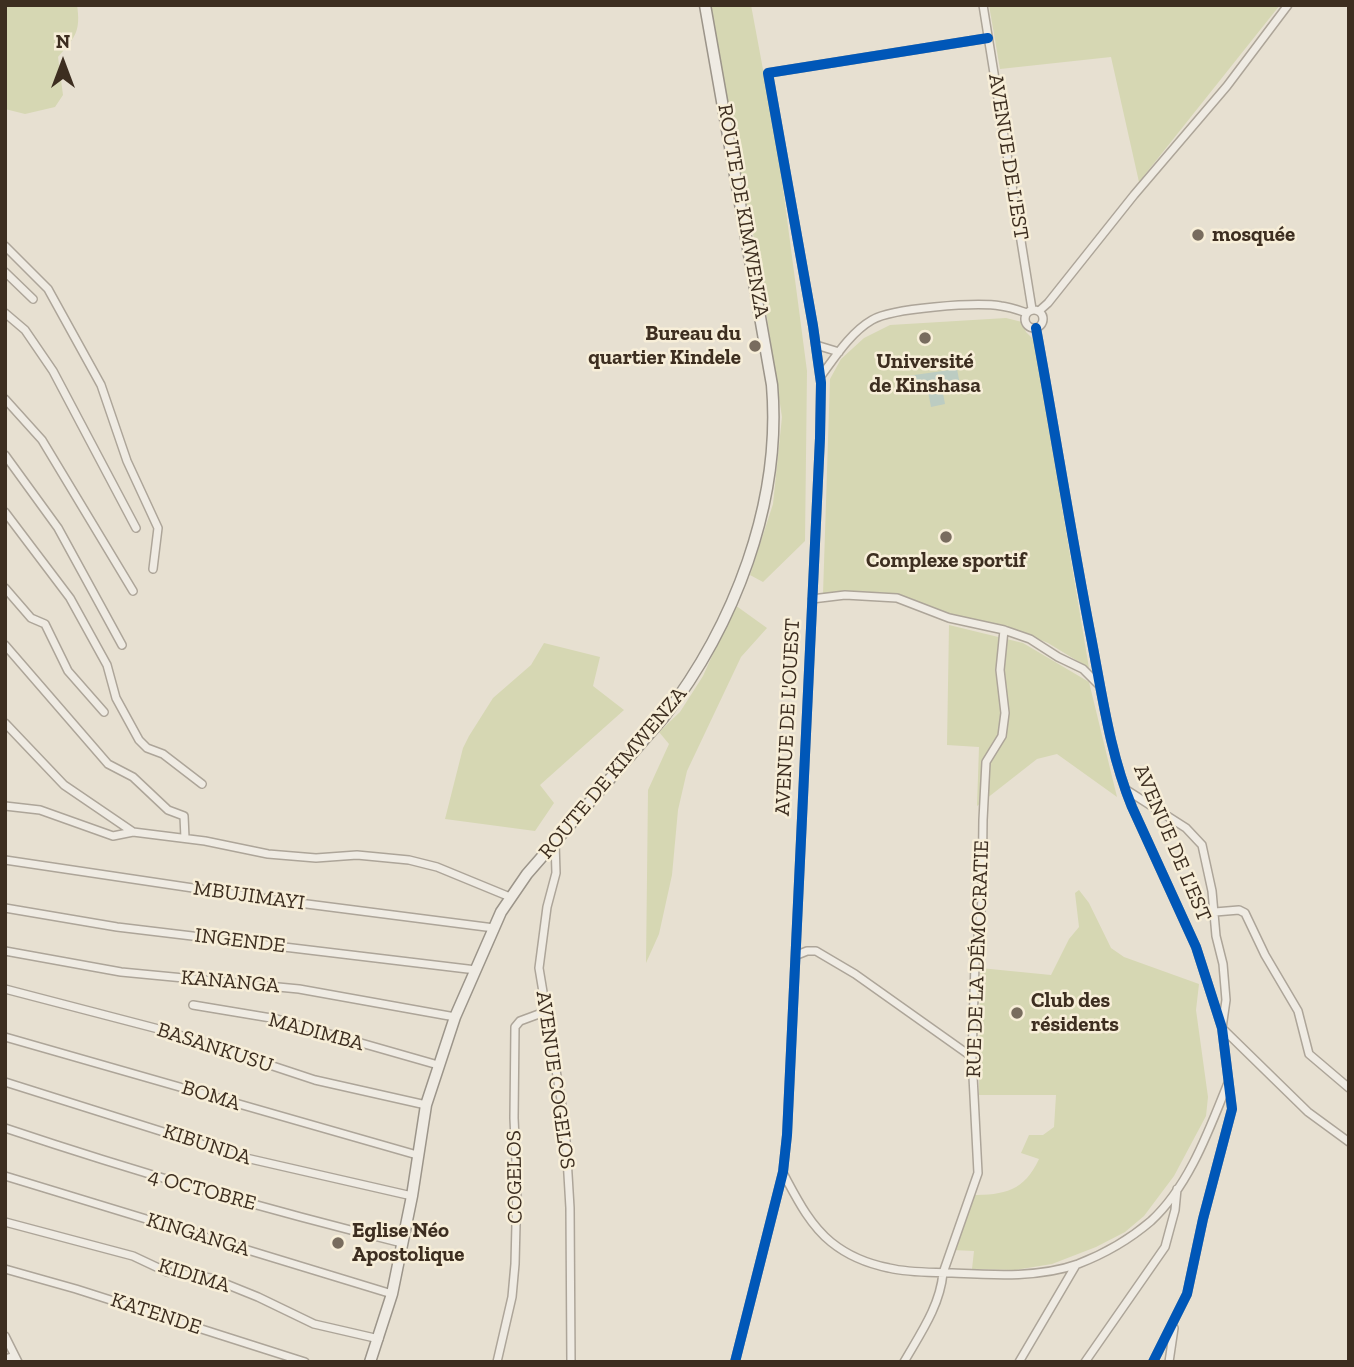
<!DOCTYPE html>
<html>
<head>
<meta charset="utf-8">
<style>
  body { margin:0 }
  #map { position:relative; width:1354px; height:1367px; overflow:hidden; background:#e7e0d1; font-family:"Zilla Slab",serif }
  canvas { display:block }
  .frame { position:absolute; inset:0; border:7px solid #3d2e20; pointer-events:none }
  .north { position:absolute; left:28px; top:28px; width:70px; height:70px; -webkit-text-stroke:5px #f7eed8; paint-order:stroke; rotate:0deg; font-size:19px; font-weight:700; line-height:28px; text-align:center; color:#3d2e20 }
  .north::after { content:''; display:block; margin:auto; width:24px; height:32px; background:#3d2e20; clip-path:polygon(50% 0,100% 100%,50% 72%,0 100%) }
</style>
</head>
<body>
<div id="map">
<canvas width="1354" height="1367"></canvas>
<div class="frame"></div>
<div class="north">N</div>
</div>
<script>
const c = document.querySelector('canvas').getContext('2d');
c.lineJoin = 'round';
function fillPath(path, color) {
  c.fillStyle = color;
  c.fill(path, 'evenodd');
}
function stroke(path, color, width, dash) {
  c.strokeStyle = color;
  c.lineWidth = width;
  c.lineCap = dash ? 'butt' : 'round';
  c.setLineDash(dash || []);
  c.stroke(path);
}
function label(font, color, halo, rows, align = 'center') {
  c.font = font + ' "Zilla Slab",serif';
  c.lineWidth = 5;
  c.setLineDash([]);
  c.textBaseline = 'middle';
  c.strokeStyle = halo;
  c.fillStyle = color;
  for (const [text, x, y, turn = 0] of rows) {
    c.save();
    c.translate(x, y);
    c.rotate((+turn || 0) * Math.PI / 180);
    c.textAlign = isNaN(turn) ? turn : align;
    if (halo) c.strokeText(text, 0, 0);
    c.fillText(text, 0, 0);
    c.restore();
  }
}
fillPath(new Path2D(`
  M5,5h72c4,27 -2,32 -19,52l5,38 -8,12 -30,7 -20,-5z
  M706,5h45l27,145 29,221 -2,170 -42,41 -13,-7 23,-71 9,-87 -24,-159z
  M989,5h291l-141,177 -28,-125 -111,12z
  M1006,318l16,4 4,10 8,8 55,328 -41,-25 -37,-15 -60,-14 -50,-19 -26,-2 -52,1 7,-215 11,-20 23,-21 26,-13z
  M735,605l32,23 -26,29 -54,114 -9,39 -6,65 -13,59 -13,29 2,-173 21,-46 -10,-12 21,-20 23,-36z
  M949,625l74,18 66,39 28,115 -60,-43 -20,5 -60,47 2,-59 -32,-2z
  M544,643l56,14 -7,29 31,24 -84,75 14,18 -19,28 -90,-12 18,-71 6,-12 24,-38 38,-33z
  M1079,890l10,13 22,45 13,9 75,27 -3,26 12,87 -2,19 -32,60 -30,40 -19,16 -29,15 -44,17 -37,6 -43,-1 2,-18 -22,-1 19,-55c34,0 53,-4 68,-36l-18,-6 8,-18h14l11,-8 2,-32h-77l1,-127 71,7 18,-36 10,-12 -4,-34z`), '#d6d7b3');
fillPath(new Path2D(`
  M957,369l3,16 -18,3 3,16 -14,3 -3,-16 -18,3 -3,-18z`), '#bcccc2');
const street = new Path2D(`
  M983,5l49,304
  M5,246l43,43 53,96 26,76 31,67 -5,41
  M5,272l28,27
  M1025 319a9 9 0 1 1 18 0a9 9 0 1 1-18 0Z
  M1039,311l9,-8 86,-108 93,-109 61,-81
  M5,313l20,17 28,41 83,157
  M1036,328c19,103 35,206 55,309 11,57 19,117 41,170l64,140 26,81 10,81 -29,110 -16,75 -34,68
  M816,345l23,7
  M821,376c14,-19 30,-44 51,-56 20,-12 104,-18 129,-14 9,1 17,4 26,7
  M5,399l37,41 91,151
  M5,455l53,73 64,117
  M5,512l65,86 37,67 9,33 23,42 8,8 16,6 39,30
  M5,588l26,30 14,6 23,47 36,41
  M812,599l33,-4 52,3 52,20 55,12 26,9 28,18 25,12 17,17
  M5,645l103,119 25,13 35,33 16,6 1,22
  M5,723l59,62 69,47
  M1125,789l61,39 16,17 10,46 4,45 7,28 3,36 -4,28 86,84 41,30
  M5,806l35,4 73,26 20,-4 72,9 63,13 48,4 41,-3 52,5 28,7 73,30
  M555,842l1,31 -9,34 -8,61 26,156 5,84 1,154
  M5,860l255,38 234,30
  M5,908l112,19 359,43
  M1215,912l24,-2 6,3 20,42 33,56 11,43 40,34
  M5,951l116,21 178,17 156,28
  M797,955l10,-4h9l39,23 117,83
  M5,989l165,43 145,48 111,25
  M193,1005l84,14 161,46
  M5,1037l412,118
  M5,1082l241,76 166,38
  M5,1128c131,44 263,82 397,115
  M783,1173c13,24 26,51 48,69 16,13 38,22 58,26 21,5 41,4 63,5 41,2 87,5 126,-9 26,-10 52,-25 73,-43 38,-35 58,-91 77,-138
  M5,1176l387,118
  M5,1222l128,34 34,16 44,6 47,19 56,27 65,15
  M5,1269l71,20 229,73
  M5,1336l13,26
  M5,1359l10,-3
  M497,1362l15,-65 3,-33 2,-80 -3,-66 1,-91 5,-6 27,-10
  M735,1362l48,-190 4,-37 33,-697 1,-55 -8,-57 -45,-253 220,-35
  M904,1362c16,-28 36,-56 39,-89l35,-100 -6,-116 3,-93 7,-64 1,-80 3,-58 16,-26 3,-23 -5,-43 4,-40
  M1019,1362l57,-97
  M1085,1362l80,-115 10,-37 2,-21
  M1169,1362l5,-34`);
const secondary = new Path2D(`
  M370,1362l22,-68 20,-98 14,-91 29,-88 46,-105 26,-38 136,-156c71,-92 119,-215 109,-333l-67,-380`);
stroke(street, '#ada599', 10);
stroke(secondary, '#9c958a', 13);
stroke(street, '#efebe3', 7);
stroke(secondary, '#efebe3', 10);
stroke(new Path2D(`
  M1036,328c19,103 35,206 55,309 11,57 19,117 41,170l64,140 26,81 10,81 -29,110 -16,75 -34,68
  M735,1362l48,-190 4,-37 33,-697 1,-55 -8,-57 -45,-253 220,-35`), '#0057b8', 10);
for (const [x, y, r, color] of [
  [1198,235,7,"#786c5e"],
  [925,338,7,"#786c5e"],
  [755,346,7,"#786c5e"],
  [946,537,7,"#786c5e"],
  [1017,1013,7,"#786c5e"],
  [338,1243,7,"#786c5e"]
]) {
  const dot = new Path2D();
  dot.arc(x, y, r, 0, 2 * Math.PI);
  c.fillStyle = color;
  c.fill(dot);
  stroke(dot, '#f7eed8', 2.5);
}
label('21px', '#3d2e20', '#f7eed8', [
  ["AVENUE DE L'EST",1008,157,81],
  ["ROUTE DE KIMWENZA",743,211,80],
  ["AVENUE DE L'OUEST",788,717,-87],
  ["ROUTE DE KIMWENZA",613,773,-50],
  ["AVENUE DE L'EST",1172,843,67],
  ["MBUJIMAYI",249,896,8],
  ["INGENDE",240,941,7],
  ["RUE DE LA DÉMOCRATIE",978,959,-88],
  ["KANANGA",230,982,5],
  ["MADIMBA",316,1032,15],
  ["BASANKUSU",215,1048,18],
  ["AVENUE COGELOS",555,1080,82],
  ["BOMA",211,1096,17],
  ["KIBUNDA",207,1145,18],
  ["COGELOS",515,1177,-91],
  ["4 OCTOBRE",202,1190,15],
  ["KINGANGA",198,1235,17],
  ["KIDIMA",194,1276,17],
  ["KATENDE",156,1314,18]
]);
label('bold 21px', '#3d2e20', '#f7eed8', [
  ["mosquée",1212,235],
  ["Bureau du",741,334,"right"],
  ["quartier Kindele",741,358,"right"],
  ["Université",925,362,"center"],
  ["de Kinshasa",925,386,"center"],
  ["Complexe sportif",946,561,"center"],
  ["Club des",1031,1001],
  ["résidents",1031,1025],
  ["Eglise Néo",352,1231],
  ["Apostolique",352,1255]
], 'left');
</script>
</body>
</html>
